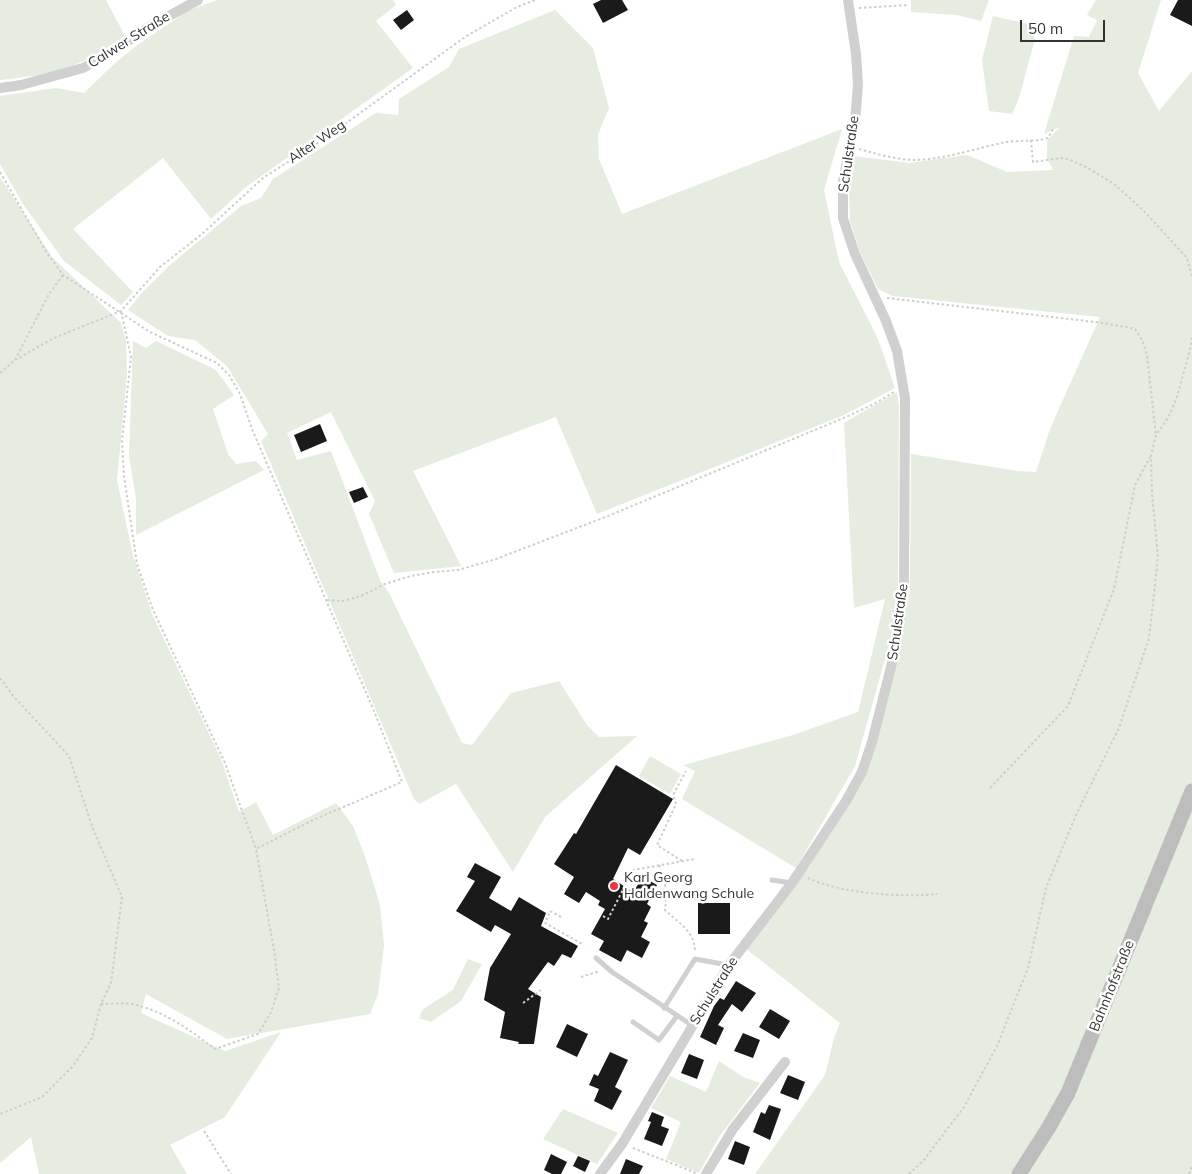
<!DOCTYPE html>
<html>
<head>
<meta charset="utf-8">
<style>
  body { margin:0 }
  #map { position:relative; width:1192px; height:1174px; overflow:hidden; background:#fff; font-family:Mulish,sans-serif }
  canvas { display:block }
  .scale { position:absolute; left:1020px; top:20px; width:85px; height:22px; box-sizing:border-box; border:2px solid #333; border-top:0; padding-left:6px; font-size:15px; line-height:18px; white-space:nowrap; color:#333; -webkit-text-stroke:4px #fff; paint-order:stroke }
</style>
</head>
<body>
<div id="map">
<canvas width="1192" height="1174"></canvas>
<div class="scale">50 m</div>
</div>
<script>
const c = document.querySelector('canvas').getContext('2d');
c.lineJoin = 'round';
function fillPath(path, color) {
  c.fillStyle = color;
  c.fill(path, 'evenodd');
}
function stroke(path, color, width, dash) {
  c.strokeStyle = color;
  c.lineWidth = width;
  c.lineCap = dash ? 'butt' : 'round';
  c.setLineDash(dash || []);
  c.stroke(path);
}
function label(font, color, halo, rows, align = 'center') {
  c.font = font + ' Mulish,sans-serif';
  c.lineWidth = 5;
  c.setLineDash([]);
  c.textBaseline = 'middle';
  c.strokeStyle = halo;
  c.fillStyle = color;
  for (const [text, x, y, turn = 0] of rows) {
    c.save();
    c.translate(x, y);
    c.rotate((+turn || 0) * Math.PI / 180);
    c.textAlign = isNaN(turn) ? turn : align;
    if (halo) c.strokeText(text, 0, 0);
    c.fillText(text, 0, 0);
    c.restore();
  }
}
fillPath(new Path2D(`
  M0,0h106l19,36c-17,11 -33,22 -51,29 -24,10 -49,12 -74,15z
  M217,0h176l3,5 -20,16 37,47 -167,119 -35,32 -48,-61 -90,71 60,63 -12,13 -57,-44 -41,-57 -23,-40v-68l56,-8 28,5 28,-27 20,-17 57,-39z
  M911,0h78l-8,21 -24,-6 -46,-3z
  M1096,0h65l-23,73 21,38 33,-40v1103h-437l70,-99 9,-37 6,-15 -95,-75 97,-133 58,-170 10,-54 1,-137 107,17 18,1 14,-43 50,-112 -207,-21 -15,-7 -18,-37 -10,-32 -1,-36 4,-28 57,7 57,-8 40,17 46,-2 -6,-11v-19l13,-13 -16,7 30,-98 15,1 8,-17 -10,-5z
  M555,10l38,38 16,60 -11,26 1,25 23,55 220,-85 -18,61 15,72 39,77 17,49 -51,27 -247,99 -41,-97 -143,54 48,95 -67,7 -25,-59 6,-13 -44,-89 -44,21 10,27 34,-9 49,129 9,13 73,150 10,2 39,-52 48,-12 28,44 12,12 38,-1 -92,81 -32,55 -57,-88 -37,20 -5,-5 -153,-358 7,-7 -41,-68 -32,-26 -27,-4 -40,-26 13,-16 28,-28 72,-60 20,-8 12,-19 103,-66 22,2 1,-16 50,-32 10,-18z
  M993,16l35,8 7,15 -16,59 -7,16 -23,-3 -7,-51z
  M0,177l52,80 69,66 5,18 1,32 -10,108 16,74 19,59 69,145 18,53 17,-10 17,33 63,-32 17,23 13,33 14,46 4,40 -6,49 -8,20 -143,25 -81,-45 -5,19 84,38 56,-19 -56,85 -55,28 17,29h-148l-8,-37 -31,26z
  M133,341l13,7 10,-7 60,29 18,25 -21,14 15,45 8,10 20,-3 8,9 -128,65v-36l-7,-44z
  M897,392l2,14 -1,188 -6,40 -37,132 -59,102 -114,-69 13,-28 -12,-6 110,-30 65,-23 27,-113 -31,9 -10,-185z
  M650,756l31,18 -11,20 -31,-18z
  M468,959l14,5 -21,37 -30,21 -12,-4 4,-9 30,-19z
  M719,1061l24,16 17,6 -41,54 -20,36 -33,-14 15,-37 -30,-14 19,-32 36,16z
  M563,1109l55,24 -21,31 -54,-25z`), '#e6ecdf');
fillPath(new Path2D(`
  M601,0h21l6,10 -25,13 -10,-19z
  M1178,0h14v26l-22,-11z
  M407,10l7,10 -13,10 -8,-10z
  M320,424l7,17 -26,11 -7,-17z
  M363,487l5,10 -14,6 -5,-11z
  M616,765l57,34 -33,56 -12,-7 -15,31 20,13 10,-15 14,8 -10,19 4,3 -7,14 4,2 -7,14 9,5 -8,16 -15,-8 -6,12 -22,-12 5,-9 -13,-7 14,-25 -7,-4 2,-4 -14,-9 -7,11 -15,-9 10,-17 -20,-13 20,-31 2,1z
  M475,863l26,14 -12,21 22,13 8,-14 27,16 -5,13 37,20 -7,12 -9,-4 -8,12 -6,-4 -20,27 13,8 -7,47h-16l1,-2 -19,-4 5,-26 -21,-12 6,-32 21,-34 -16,-9 -4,7 -35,-21 19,-30 -8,-4z
  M698,903h32v31h-32z
  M736,981l20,12 -14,19 -10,-8 -14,21 6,3 -8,17 -16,-8 14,-31 6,-8 4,2z
  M770,1009l20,12 -11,18 -20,-12z
  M567,1024l21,10 -11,23 -21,-10z
  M743,1033l17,7 -7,18 -19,-7z
  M610,1052l18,8 -13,27 7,4 -10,19 -18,-9 5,-12 -10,-4 5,-11 4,2z
  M689,1054l15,6 -7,19 -16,-6z
  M788,1075l17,7 -7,18 -18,-7z
  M769,1105l12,4 -11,31 -17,-8 8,-20 4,2z
  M652,1112l12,5 -3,9 8,3 -7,17 -18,-7 7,-17 -3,-1z
  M735,1141l15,6 -6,18 -16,-6z
  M551,1154l16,8 -6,12h-9l-8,-4z
  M578,1156l12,5 -5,11 -12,-6z
  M626,1159l17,7 -4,8h-19z`), '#1a1a1a');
stroke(new Path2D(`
  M859,8l50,-3
  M1031,140l2,22 28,-4 7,1 18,8 28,17 29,26 44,48 5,19
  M859,149c18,5 38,11 57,11 30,-1 61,-12 90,-18 14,-2 29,0 42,-4l5,-9
  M0,172l47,81 16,22 87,57 67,31 12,12 11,19 12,35 122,282 28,71 -89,38 -57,29
  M887,298l217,25 31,6 8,13 4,14 9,79
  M15,360l39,-22 67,-27 39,-44 42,-33 61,-56 64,-41 138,-100 52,-30 18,-7
  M0,373l15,-13 34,-66 14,-19
  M327,600l16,1 18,-5 24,-12 26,-8 23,-4 24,-2 38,-11 112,-43 238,-99 28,-13 20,-12
  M0,678l14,19 55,59 24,73 29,68 -11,86 -10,21 -9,34 -19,28 -31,31 -42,17
  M990,788l78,-82 46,-117 21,-104 15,-28
  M682,861l-25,-16 19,-41 -3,-9 13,-24
  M659,865c7,15 8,29 6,45 13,12 30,22 30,41
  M808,878c32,15 93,20 129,16
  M603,916l5,3 25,-49 62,-11
  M561,917l-11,-6 -5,12 39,22
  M581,977l19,-6
  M523,1003l18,-13
  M101,1004c11,0 24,-2 35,1 30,7 55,26 79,44l43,-15 13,-22 8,-24 -5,-38 -18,-101 -16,-44 -15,-42 -72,-153 -16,-46 -13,-88 -2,-36 9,-83 -10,-46
  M204,1131l27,43
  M633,1148l63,25
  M909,1174l14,-13 41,-54 33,-61 31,-78 18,-80 30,-73 43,-87 30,-90 9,-81 -6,-63 -1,-39 5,-20 12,-17 8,-18 14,-50 2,-12
  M1189,1174l3,-8`), '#cdcdcd', 2, [2.5, 2.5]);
stroke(new Path2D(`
  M772,880l20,3
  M596,958l16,14 81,54
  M664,1008l31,-49 33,6
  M633,1022l26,18 18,-24`), '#d0d0d0', 5);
stroke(new Path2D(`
  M0,88l21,-3 62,-17 25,-14 41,-27 49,-27
  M600,1174l22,-30 107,-179 63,-82 54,-82 16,-29 10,-30 24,-95 8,-55 1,-194 -8,-47 -11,-30 -31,-67 -12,-36v-36l12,-61 3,-36 -2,-31 -8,-54
  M706,1174l27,-45 52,-67`), '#d0d0d0', 10);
stroke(new Path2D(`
  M1019,1174l30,-47 19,-34 124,-302`), '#bdbdbd', 15);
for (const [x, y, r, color] of [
  [614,886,5,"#e63946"]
]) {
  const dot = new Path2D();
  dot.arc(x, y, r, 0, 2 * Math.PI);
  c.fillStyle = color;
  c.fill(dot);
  stroke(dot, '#fff', 2);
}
label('14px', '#333', '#fff', [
  ["Calwer Straße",129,40,-32],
  ["Alter Weg",317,142,-34],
  ["Schulstraße",849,154,-82],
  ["Schulstraße",898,622,-82],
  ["Bahnhofstraße",1112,986,-68],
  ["Schulstraße",714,991,-58]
]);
label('14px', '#333', '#fff', [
  ["Karl Georg",624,878],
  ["Haldenwang Schule",624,894]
], 'left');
</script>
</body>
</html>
